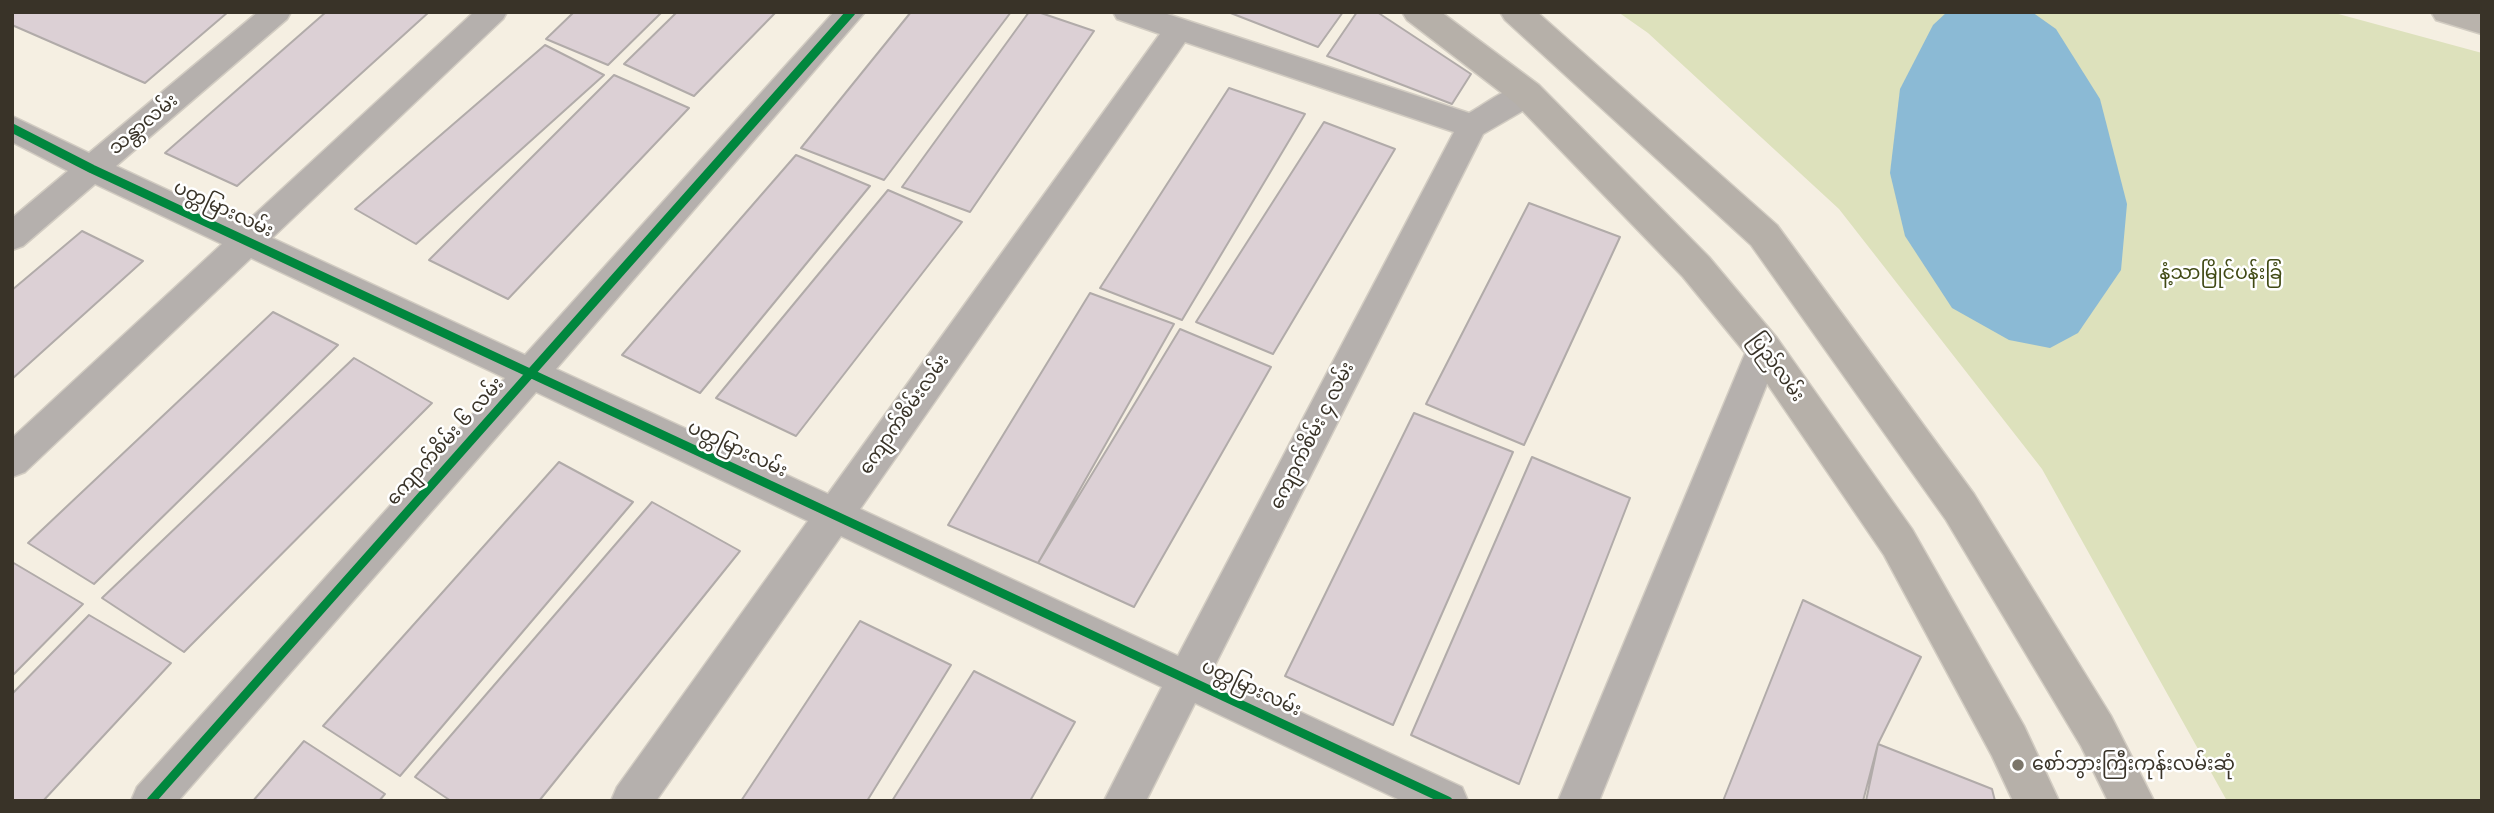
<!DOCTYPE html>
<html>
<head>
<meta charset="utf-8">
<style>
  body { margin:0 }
  #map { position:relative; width:2494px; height:813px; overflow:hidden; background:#f5efe2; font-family:Roboto,sans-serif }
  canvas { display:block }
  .frame { position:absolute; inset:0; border:14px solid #393328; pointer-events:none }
</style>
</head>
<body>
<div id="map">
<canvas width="2494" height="813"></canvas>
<div class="frame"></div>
</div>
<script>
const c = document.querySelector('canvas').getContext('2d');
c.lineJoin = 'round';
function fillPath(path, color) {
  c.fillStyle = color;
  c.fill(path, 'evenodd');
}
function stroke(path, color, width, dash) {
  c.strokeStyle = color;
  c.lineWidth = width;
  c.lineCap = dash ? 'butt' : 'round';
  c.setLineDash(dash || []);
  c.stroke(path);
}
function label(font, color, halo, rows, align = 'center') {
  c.font = font + ' Roboto,"Noto Sans Myanmar",sans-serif';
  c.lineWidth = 5;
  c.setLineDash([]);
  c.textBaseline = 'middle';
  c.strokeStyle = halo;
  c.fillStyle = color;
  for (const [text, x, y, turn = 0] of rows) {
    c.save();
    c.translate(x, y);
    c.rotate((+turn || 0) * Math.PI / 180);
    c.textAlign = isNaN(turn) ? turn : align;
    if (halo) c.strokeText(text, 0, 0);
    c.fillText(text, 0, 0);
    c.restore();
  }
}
fillPath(new Path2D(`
  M1618,12h713l151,41v748h-255l-185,-332 -203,-260 -191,-176z`), '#dde1bc');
fillPath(new Path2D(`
  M1947,12h85l24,17 44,70 27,105 -6,66 -43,63 -28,15 -41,-8 -57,-32 -47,-72 -15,-63 10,-84 33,-64z`), '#8bbad5');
const building = new Path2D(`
  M12,12h216l-83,71 -133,-58z
  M326,12h103l-192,174 -72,-33z
  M574,12h88l-54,53 -62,-26z
  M677,12h99l-82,84 -70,-32z
  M911,12h100l-127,168 -83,-32z
  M1029,12h9l56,19 -124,181 -68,-25z
  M1228,12h115l-25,35z
  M1357,12h20l94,62 -19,30 -125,-48z
  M545,45l59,30 -188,169 -61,-35z
  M614,75l75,33 -181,191 -79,-39z
  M1229,88l76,26 -123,206 -82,-32z
  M1324,122l71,27 -122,205 -77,-32z
  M796,155l74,31 -170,207 -78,-38z
  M888,190l74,32 -166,214 -80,-38z
  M1529,203l91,34 -96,208 -98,-41z
  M82,231l61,30 -131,118v-89z
  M1090,293l84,31 -136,239 -90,-38z
  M273,312l65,33 -244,239 -66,-41z
  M1180,329l91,38 -137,240 -96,-44z
  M354,358l78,45 -248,249 -82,-54z
  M1414,413l99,39 -120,273 -108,-49z
  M1532,457l98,41 -111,286 -108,-49z
  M559,462l74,40 -233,274 -77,-50z
  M652,502l88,49 -201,250h-88l-36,-24z
  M12,562l71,42 -71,72z
  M1803,600l118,57 -43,87 -15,57h-140z
  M89,615l82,48 -128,138h-31v-107z
  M860,621l91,44 -84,136h-126z
  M974,671l101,51 -45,79h-138z
  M304,741l81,53 -6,7h-126z
  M1878,744l114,45 3,12h-129z`);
fillPath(building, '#dcd0d5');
stroke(building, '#b1aba9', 2);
const minor = new Path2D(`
  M258,12h33l-4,7 -171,147 127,59 231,-213h33l-4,7 -231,219 253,117 309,-343h31l-309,357 272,125 332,-460 -43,-15 -4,-7h48l308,101c20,-11 46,-34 69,-27l4,8 -4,8 -55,32 -271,537 250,116 6,14h-66l-207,-98 -49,98h-42l58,-114 -321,-151 -185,265h-45l6,-14 191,-266 -272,-129 -358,409h-47l6,-14 368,-409 -254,-120 -226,214 -13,5v-39l210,-194 -127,-60 -72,62 -11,4v-32l56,-47 -56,-29v-26l77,37zM1185,42l269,90 -276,524 -318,-147z
  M1764,335l12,4 5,10 -182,452h-41l189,-452 5,-10z`);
const primary = new Path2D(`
  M2431,12h51v22l-46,-14z`);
const trunk = new Path2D(`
  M1402,12h39l98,73 170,172 68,81 135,191 112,197 35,75h-46l-21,-45 -108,-201 -133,-195 -68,-83 -168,-174 -108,-83z
  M1500,12h37l240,213 197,269 137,222 43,85h-46l-27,-55 -135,-226 -195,-275 -246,-225z`);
stroke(minor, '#d2ccc2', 3);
stroke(primary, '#d2ccc2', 3);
stroke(trunk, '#d2ccc2', 3);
fillPath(minor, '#b5b0ad');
fillPath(primary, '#b9b3ac');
fillPath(trunk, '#b6b0a9');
stroke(new Path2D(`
  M12,128l80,41 1356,632
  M151,801l700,-789`), '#00873e', 9);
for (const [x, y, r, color] of [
  [2018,765,7,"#7b7569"]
]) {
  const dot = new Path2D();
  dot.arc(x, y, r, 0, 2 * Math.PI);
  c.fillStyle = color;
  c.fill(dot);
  stroke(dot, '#fff', 2.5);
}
label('19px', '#393328', '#fff', [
  ["သန္တာလမ်း",144,125,-40],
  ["ပတ္တမြားလမ်း",223,210,25],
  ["ပြည်လမ်း",1776,368,54],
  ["ကျောက်စိမ်းလမ်း",905,415,-55],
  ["ကျောက်စိမ်း ၄ လမ်း",1313,436,-63],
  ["ကျောက်စိမ်း ၆ လမ်း",446,442,-48],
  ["ပတ္တမြားလမ်း",737,450,25],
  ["ပတ္တမြားလမ်း",1251,689,25]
]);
label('19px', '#414a15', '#fff', [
  ["နံ့သာမြိုင်ပန်းခြံ",2221,274]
]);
label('19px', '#393328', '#fff', [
  ["စော်ဘွားကြီးကုန်းလမ်းဆုံ",2032,765]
], 'left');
</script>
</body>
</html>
